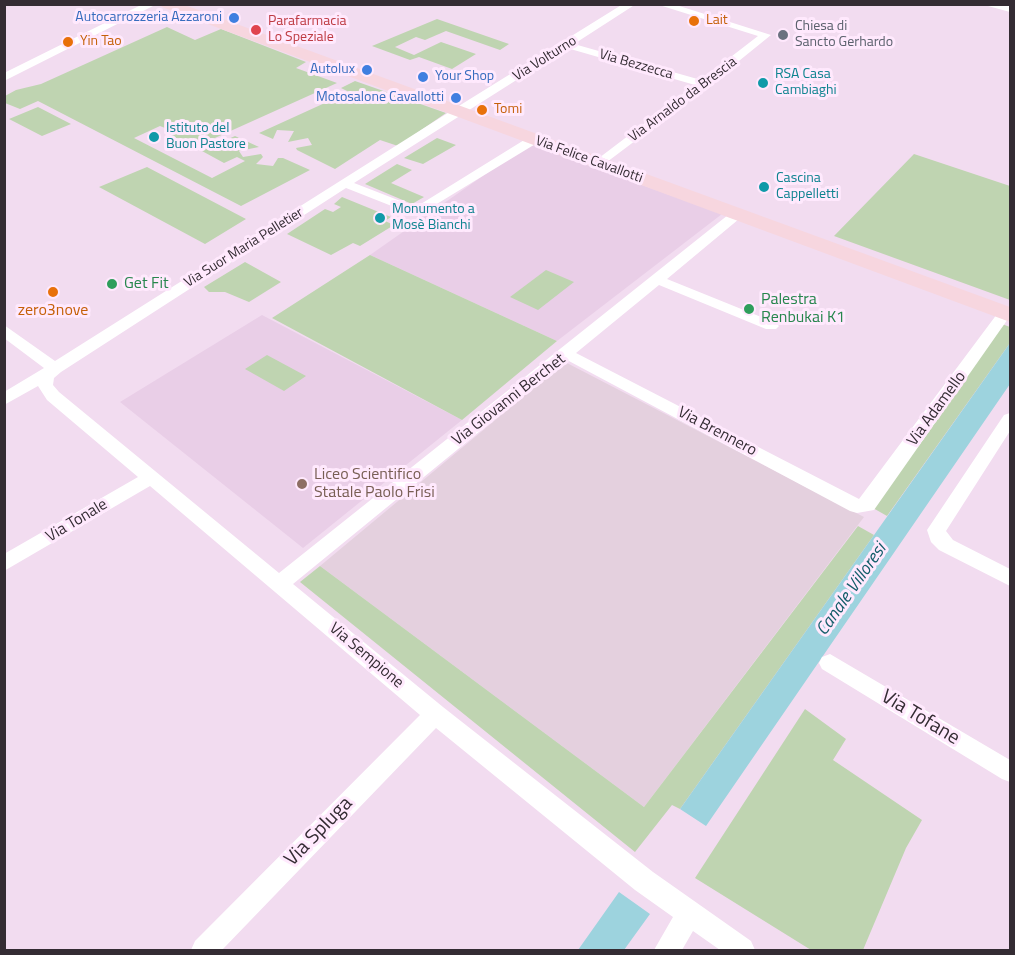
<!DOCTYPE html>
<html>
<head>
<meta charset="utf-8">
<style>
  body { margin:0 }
  #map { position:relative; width:1015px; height:955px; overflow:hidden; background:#f2dcf0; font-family:"Titillium Web",sans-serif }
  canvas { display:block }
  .frame { position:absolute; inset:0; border:6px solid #342c33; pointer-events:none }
</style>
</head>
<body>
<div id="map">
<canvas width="1015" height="955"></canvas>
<div class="frame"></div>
</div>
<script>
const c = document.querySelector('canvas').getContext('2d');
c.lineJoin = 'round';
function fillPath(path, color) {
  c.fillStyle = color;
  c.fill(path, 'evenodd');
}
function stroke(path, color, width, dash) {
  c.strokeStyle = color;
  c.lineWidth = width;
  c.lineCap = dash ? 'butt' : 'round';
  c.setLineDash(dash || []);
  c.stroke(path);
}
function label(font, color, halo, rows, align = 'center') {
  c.font = font + ' "Titillium Web",sans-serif';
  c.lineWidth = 6;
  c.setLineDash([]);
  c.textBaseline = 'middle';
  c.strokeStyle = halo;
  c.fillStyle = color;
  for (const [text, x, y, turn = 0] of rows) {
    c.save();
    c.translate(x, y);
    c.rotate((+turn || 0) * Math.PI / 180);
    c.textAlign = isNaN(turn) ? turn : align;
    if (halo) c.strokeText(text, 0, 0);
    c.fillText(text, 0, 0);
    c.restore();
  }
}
fillPath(new Path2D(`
  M565,362l299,155 -220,290 -324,-241z`), '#e4d0de');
fillPath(new Path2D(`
  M532,145l190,69 -165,127 -187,-86 127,-89z
  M262,315l200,105 -159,128 -183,-146z`), '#e9cee7');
fillPath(new Path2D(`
  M437,19l72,25 -9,6 -54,-19 -21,9 -9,-3 -21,10 19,8 27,-13 35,12 -24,15 -33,-12 -9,3 -38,-14z
  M167,27l28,13 26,-11 85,33 -10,6 41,15 -142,64 -25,-12 5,-3 -15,-6 -26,12 78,40 33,-17 -8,-4 -13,6 -22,-12 33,-15 24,11 -20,4 4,6 18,-3 2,3 -7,7 17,2 5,-8h5l27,12 -69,36 -203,-105 -18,8 -15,-6v-7l11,-6 25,-6z
  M355,81l91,32 -48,33 -18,-6 -45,29 -38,-19 -1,-2 16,-3 -4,-7 -20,4 6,-11 -17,-1 -4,9 -14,-6 90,-41 -8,-4z
  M38,107l33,17 -29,12 -33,-17z
  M437,138l19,7 -33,19 -19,-6z
  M914,154l96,32v114l-176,-64z
  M397,164l15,6 -21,13 33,14 -12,7 -47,-20z
  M147,167l99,52 -41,25 -106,-57z
  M342,197l49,20 -6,4 9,4 -34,21 -7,-3 -22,12 -44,-21 38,-25 8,3 8,-5 -7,-3z
  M370,255l187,86 -95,79 -190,-102z
  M245,262l36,20 -32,20 -24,-10h-16l-5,-5z
  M546,270l28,12 -36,28 -28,-13z
  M1002,324l8,3v16l-123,173 -14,-8z
  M267,355l39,21 -22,15 -39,-22z
  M858,526l16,9 -194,274 -8,-4 -37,47 -335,-270 20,-16 324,241z
  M805,709l41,30 -13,21 89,60 -16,28 -43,102h-52l-116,-72z`), '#bfd4b1');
fillPath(new Path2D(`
  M1010,343v41l-304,442 -26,-17z
  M619,892l31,22 -26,36h-46z`), '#9dd3de');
fillPath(new Path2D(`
  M143,4h14l-153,77v-8z
  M623,4h13l-62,40 127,36 57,-44 -102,-32h17l98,31 -63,51 -109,82 -4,-1 -2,-3 2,-3 100,-76 -128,-37 -213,135 62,24 113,-70h8v6l-120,73 -71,-28 -285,184 -7,6 -1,7 6,7 220,181 454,-362 5,-1 7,4 -78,65 109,44 3,3 -3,3h-10l-107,-44 -83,68 283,146 141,-189h10v6l-136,194 -17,3 -7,-2 -283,-151 -274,224 150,123 210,165 98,69 4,9h-35l-27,-19 -11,19h-28l19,-33 -38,-27 -199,-162 -214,222h-31l4,-9 225,-226 -270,-229 -146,85v-17l134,-77 -91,-77 -9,-14 -34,19v-13l40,-24 -40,-30v-13l51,36 407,-257z
  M986,4l24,2v6l-22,-6z
  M1010,413v18l-64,100 7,9 57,29v17l-71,-36 -8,-8 -4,-12 77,-115z
  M830,654l180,106v22l-8,-3 -180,-110 -3,-6 3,-6z`), '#fff');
fillPath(new Path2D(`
  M160,4h22l828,303v15l-848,-315z`), '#f7d6df');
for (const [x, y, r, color] of [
  [234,18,6,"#3f7fe0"],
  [694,21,6,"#e8710a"],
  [256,30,6,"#e0444e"],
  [783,35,6,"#6b7280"],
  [68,42,6,"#e8710a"],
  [367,70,6,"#3f7fe0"],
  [423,77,6,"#3f7fe0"],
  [763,83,6,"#0f9aa8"],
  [456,98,6,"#3f7fe0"],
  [482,110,6,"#e8710a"],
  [154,137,6,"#0f9aa8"],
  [764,187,6,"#0f9aa8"],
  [380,218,6,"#0f9aa8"],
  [112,284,6,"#2e9e5b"],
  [53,292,6,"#e8710a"],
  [749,309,6,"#2e9e5b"],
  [302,484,6,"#8d6e63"]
]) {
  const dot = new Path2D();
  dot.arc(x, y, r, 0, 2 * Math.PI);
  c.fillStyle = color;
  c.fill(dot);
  stroke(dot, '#ffe9fd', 2);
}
label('14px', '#366cbe', '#ffe9fd', [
  ["Autocarrozzeria Azzaroni",222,18],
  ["Autolux",355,70],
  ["Your Shop",435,77,"left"],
  ["Motosalone Cavallotti",444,98]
], 'right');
label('14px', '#c56008', '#ffe9fd', [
  ["Lait",706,21],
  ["Yin Tao",80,42],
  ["Tomi",494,110]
], 'left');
label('14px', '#be3a42', '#ffe9fd', [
  ["Parafarmacia",268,22],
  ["Lo Speziale",268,38]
], 'left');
label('14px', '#5b616d', '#ffe9fd', [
  ["Chiesa di",795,27],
  ["Sancto Gerhardo",795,43]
], 'left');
label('14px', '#342c33', '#ffe9fd', [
  ["Via Volturno",545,59,-32],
  ["Via Bezzecca",636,65,16],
  ["Via Arnaldo da Brescia",683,100,-37],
  ["Via Felice Cavallotti",589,160,20],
  ["Via Suor Maria Pelletier",244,248,-32]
]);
label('14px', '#0d838f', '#ffe9fd', [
  ["RSA Casa",775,75],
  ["Cambiaghi",775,91],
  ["Istituto del",166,129],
  ["Buon Pastore",166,145],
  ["Cascina",776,179],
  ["Cappelletti",776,195],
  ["Monumento a",392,210],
  ["Mosè Bianchi",392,226]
], 'left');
label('16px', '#27864d', '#ffe9fd', [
  ["Get Fit",124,284],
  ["Palestra",761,300],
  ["Renbukai K1",761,318]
], 'left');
label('16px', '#c56008', '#ffe9fd', [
  ["zero3nove",53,311]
]);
label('16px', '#342c33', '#ffe9fd', [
  ["Via Giovanni Berchet",509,400,-38],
  ["Via Adamello",937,409,-54],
  ["Via Brennero",717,432,28],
  ["Via Tonale",77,521,-31],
  ["Via Sempione",366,656,40]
]);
label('16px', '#785e54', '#ffe9fd', [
  ["Liceo Scientifico",314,475],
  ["Statale Paolo Frisi",314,493]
], 'left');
label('italic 18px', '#145e6a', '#ffe9fd', [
  ["Canale Villoresi",852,590,-55]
]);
label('20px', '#342c33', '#ffe9fd', [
  ["Via Tofane",920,718,31],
  ["Via Spluga",319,832,-46]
]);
</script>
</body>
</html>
